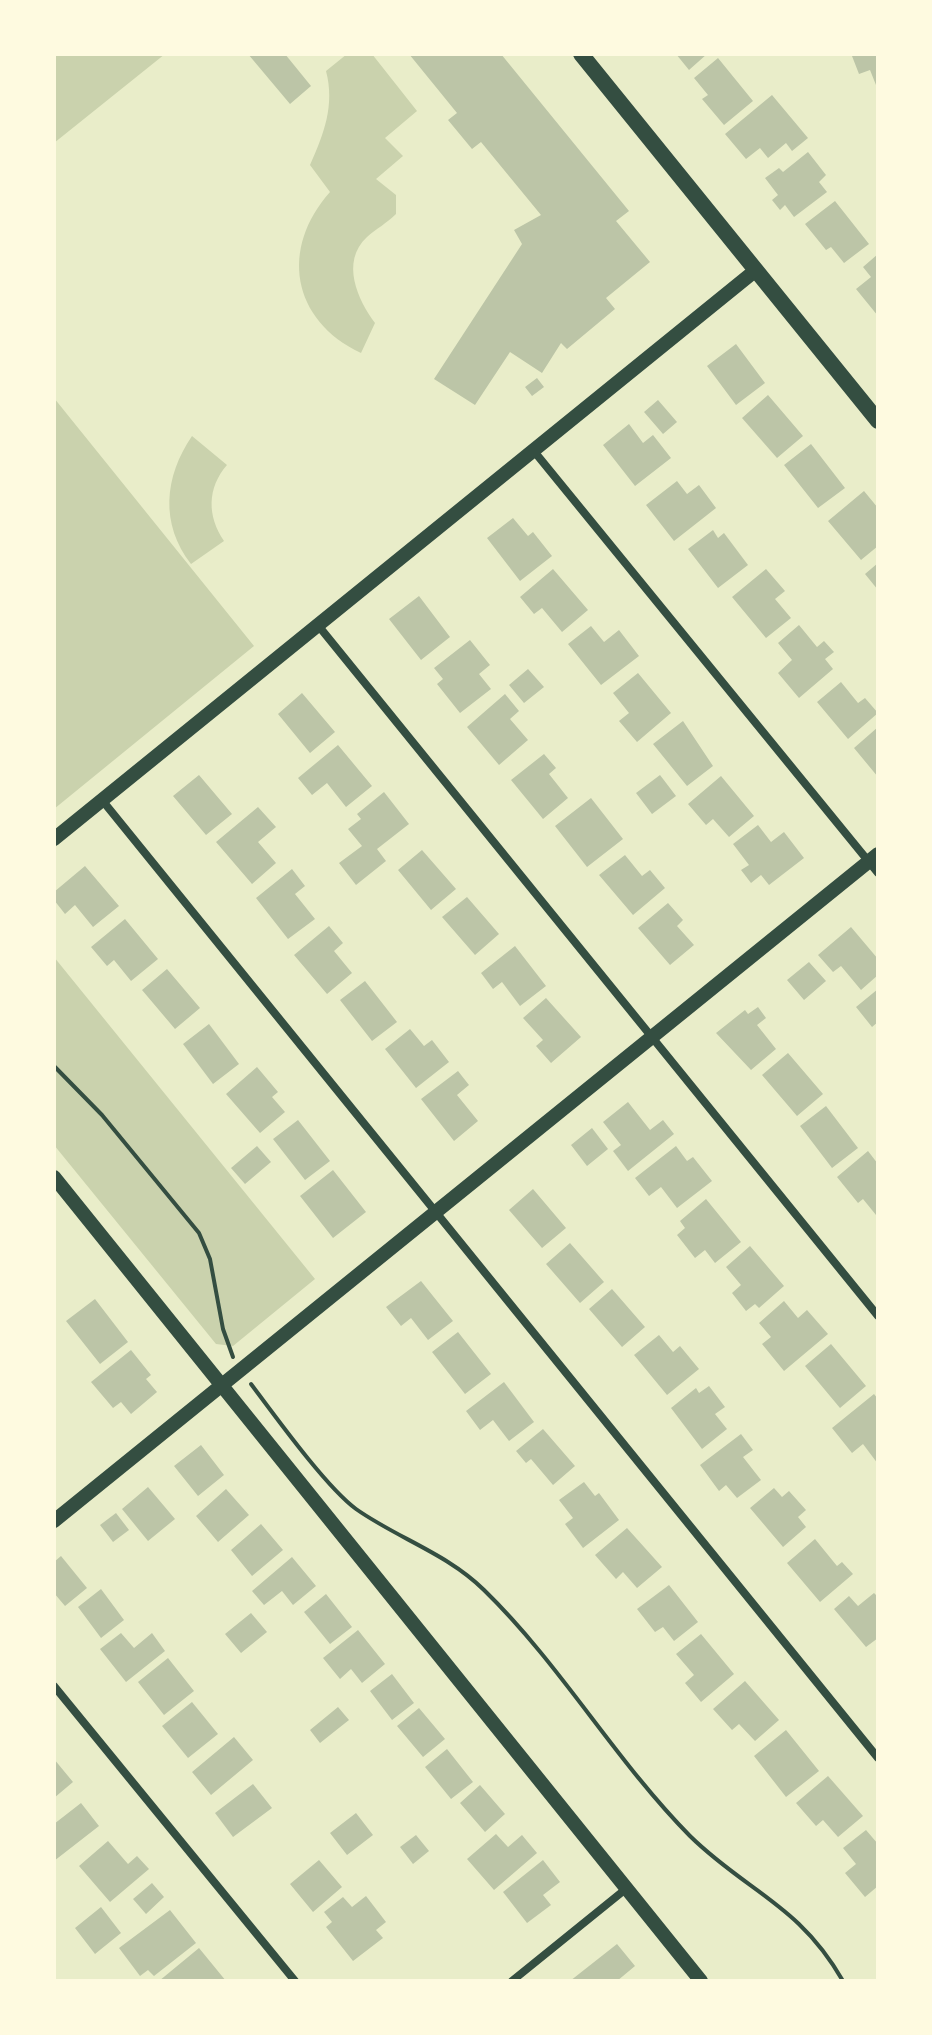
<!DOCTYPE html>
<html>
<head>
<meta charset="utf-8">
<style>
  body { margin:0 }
  #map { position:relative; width:932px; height:2035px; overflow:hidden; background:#e9edc9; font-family:Arial,sans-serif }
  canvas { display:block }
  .frame { position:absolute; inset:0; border:56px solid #fefae0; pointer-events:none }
</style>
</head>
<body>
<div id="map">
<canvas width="932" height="2035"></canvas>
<div class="frame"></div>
</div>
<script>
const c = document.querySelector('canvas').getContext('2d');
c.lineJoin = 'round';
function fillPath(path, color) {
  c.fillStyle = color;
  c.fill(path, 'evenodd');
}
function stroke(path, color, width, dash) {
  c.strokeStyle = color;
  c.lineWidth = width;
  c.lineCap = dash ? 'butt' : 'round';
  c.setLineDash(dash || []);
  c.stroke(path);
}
fillPath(new Path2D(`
  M54,54h111l-111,89z
  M347,54h25l45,57 -32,27 18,18 -27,23 20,16v19c-9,9 -20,15 -29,23 -27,25 -9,63 8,86l-14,30c-70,-33 -81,-105 -31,-161l-20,-27c14,-31 25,-60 16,-94z
  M54,398l200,248 -200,163z
  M192,436l35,29c-20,23 -20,51 -3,76l-33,23c-31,-40 -27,-87 1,-128z
  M54,957l261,322 -82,67 -17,-2 -162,-199z`), '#cad2ad');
fillPath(new Path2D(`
  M248,54h37l26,32 -21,18z
  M409,54h92l128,157 -13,10 34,41 -44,36 9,11 -48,40 -6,-6 -19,30 -32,-21 -35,53 -41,-26 88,-135 -8,-14 27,-15 -60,-73 -9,7 -24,-29 9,-7z
  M676,54h31l-18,16z
  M858,54h20v36l-8,-20 -11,4 -7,-18z
  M718,58l35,43 -29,24 -22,-26 6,-4 -14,-17z
  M772,95l36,43 -16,13 -6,-8 -18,15 -8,-10 -14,11 -21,-25z
  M808,152l18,23 -7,7 8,10 -33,25 -9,-12 -5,5 -8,-10 6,-5 -13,-17 14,-10 4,4z
  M835,201l34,43 -25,19 -13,-16 -5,3 -21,-26z
  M878,254v62l-22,-27 15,-12 -8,-10z
  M736,344l29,39 -29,22 -29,-39z
  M537,378l7,9 -12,9 -7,-9z
  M768,395l35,41 -26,22 -35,-40z
  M658,400l19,22 -14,12 -19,-22z
  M629,424l14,19 10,-8 18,23 -36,28 -32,-41z
  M811,444l34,44 -27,20 -34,-43z
  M677,481l10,13 12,-9 17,23 -42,33 -28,-36z
  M864,491l14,17v38l-17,14 -33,-39z
  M513,518l15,18 5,-4 19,24 -32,25 -33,-43z
  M713,530l5,8 6,-5 24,32 -30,23 -30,-39z
  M878,563v27l-13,-16z
  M553,569l35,41 -26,22 -20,-24 -8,6 -14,-17z
  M766,569l19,22 -10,8 16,19 -25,20 -34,-41z
  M419,596l31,41 -29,23 -32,-41z
  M799,625l18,22 7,-6 10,11 -9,7 8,10 -34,29 -21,-25 14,-13 -14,-17z
  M591,626l13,16 15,-12 20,26 -38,29 -33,-41z
  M470,640l20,25 -11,9 12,15 -31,24 -23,-29 6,-5 -9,-11z
  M528,669l16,18 -20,16 -15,-18z
  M638,673l33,40 -34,29 -18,-21 10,-8 -16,-20z
  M841,682l17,21 7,-5 13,15 -30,26 -31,-37z
  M302,693l33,39 -25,21 -32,-39z
  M505,694l14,17 -9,8 18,21 -29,25 -32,-38z
  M683,721l30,45 -26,20 -34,-42z
  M878,727v50l-24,-29z
  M338,745l34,41 -26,21 -19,-24 -15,12 -14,-17z
  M544,754l12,14 -7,6 19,24 -25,21 -32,-39z
  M199,775l33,39 -26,21 -33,-39z
  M660,775l16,21 -24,18 -16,-21z
  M721,776l33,40 -25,21 -16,-18 -7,6 -18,-21z
  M384,792l25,32 -32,25 9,12 -30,24 -17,-22 23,-17 -14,-17 13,-10 -4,-5z
  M591,798l32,41 -36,28 -32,-41z
  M258,807l18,20 -18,15 18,21 -24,21 -36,-42z
  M758,825l13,17 13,-10 20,26 -35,27 -8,-10 -10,8 -10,-13 8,-5 -16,-21z
  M422,850l34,39 -25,21 -33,-40z
  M625,855l17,21 8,-6 15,18 -32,27 -34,-40z
  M85,866l34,40 -26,21 -18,-22 -10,9 -11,-14v-8z
  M292,869l13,17 -10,8 20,25 -27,20 -32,-41z
  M467,897l32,37 -24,21 -33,-38z
  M668,903l15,17 -6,6 17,19 -24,20 -32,-37z
  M125,919l33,40 -27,22 -17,-21 -7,6 -16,-19z
  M329,926l14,17 -9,8 18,22 -25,21 -33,-39z
  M851,927l27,32v16l-17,15 -20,-24 -8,6 -15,-17z
  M515,946l31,40 -26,20 -18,-24 -9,7 -12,-16z
  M809,962l17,19 -22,19 -17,-20z
  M167,969l33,39 -25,21 -33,-39z
  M365,981l32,41 -25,19 -32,-41z
  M878,989v33l-6,5 -16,-20z
  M546,998l35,39 -30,26 -15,-17 7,-6 -20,-22z
  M758,1007l8,11 -9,7 19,24 -25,21 -35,-37 29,-23 3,4z
  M209,1024l30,40 -26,20 -30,-40z
  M410,1029l14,17 8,-6 17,22 -33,26 -31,-39z
  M788,1053l35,41 -26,22 -35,-41z
  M257,1067l21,25 -6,5 13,15 -25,21 -34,-39z
  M458,1071l11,14 -12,10 21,26 -24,20 -33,-42z
  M628,1102l22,28 13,-10 11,14 -46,37 -15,-20 8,-6 -18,-23z
  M826,1106l32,42 -26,20 -32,-42z
  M298,1120l32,41 -25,19 -32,-41z
  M592,1128l16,21 -21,17 -16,-21z
  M257,1146l14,16 -26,22 -14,-16z
  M676,1146l11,15 6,-4 19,24 -35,27 -16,-21 -12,9 -14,-18z
  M868,1151l10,13 -2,51 -13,-16 -5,4 -21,-26z
  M333,1170l33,42 -33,26 -33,-42z
  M533,1189l33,39 -24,20 -33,-38z
  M706,1199l35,43 -26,21 -10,-13 -10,8 -18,-23 8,-7 -5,-7z
  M570,1243l34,39 -24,21 -34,-39z
  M750,1246l34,40 -25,22 -4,-4 -9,7 -14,-18 9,-8 -15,-18z
  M421,1281l32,40 -25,19 -17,-22 -10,8 -15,-19z
  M612,1289l33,38 -23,20 -33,-38z
  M95,1299l33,43 -28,22 -34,-43z
  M784,1301l14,17 9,-8 21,24 -44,37 -22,-27 9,-7 -12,-14z
  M458,1332l33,42 -26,20 -33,-42z
  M659,1335l14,17 7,-6 19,23 -32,26 -33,-40z
  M831,1344l35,42 -26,22 -35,-42z
  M131,1350l20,25 -5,4 11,13 -26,22 -10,-12 -8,6 -22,-26z
  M504,1382l30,40 -25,19 -16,-21 -13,10 -14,-19z
  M709,1386l16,21 -10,7 12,15 -25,20 -31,-41 25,-20 3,5z
  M874,1394l4,5v65l-15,-20 -11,9 -20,-25z
  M543,1429l32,37 -22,19 -22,-26 -5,4 -10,-12z
  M741,1434l12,16 -10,7 18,23 -24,18 -11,-13 -7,6 -19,-26z
  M201,1445l23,30 -26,21 -24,-30z
  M584,1482l11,14 4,-3 20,27 -36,28 -18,-24 8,-6 -14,-18z
  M148,1487l27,32 -27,22 -26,-32z
  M774,1488l8,9 7,-6 17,19 -8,7 8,10 -23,20 -33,-39z
  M226,1489l23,26 -31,27 -22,-26z
  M116,1513l13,17 -16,12 -13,-17z
  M261,1524l22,26 -31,26 -21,-26z
  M627,1528l35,39 -25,21 -14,-16 -7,7 -21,-24z
  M815,1539l22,27 5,-4 11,12 -33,28 -33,-39z
  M61,1556l26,32 -22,18 -11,-13v-31z
  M292,1557l24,29 -23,19 -11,-14 -18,14 -12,-14z
  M669,1585l29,37 -24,19 -11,-14 -8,5 -18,-23z
  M101,1589l23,31 -23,18 -23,-31z
  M874,1593l4,4v41l-12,9 -32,-38 15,-13 9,10z
  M326,1594l26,33 -22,17 -26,-32z
  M251,1613l16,19 -26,21 -16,-19z
  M358,1630l27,34 -23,19 -11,-14 -11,10 -17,-21z
  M121,1633l13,15 18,-15 13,18 -39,31 -26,-33z
  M701,1634l33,40 -33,28 -16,-19 9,-8 -18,-21z
  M168,1658l26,33 -30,24 -26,-33z
  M392,1674l22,29 -22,17 -22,-29z
  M745,1681l34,39 -24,21 -16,-17 -7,6 -19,-21z
  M192,1702l26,32 -30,24 -26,-32z
  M338,1707l11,13 -29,23 -10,-13z
  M419,1708l26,31 -22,18 -26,-31z
  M786,1730l33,41 -33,26 -32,-41z
  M234,1737l19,23 -42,35 -19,-23z
  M447,1749l26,33 -22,17 -26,-32z
  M54,1759l19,23 -19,16z
  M828,1776l35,40 -25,21 -15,-17 -7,6 -20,-23z
  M253,1784l19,24 -39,29 -18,-24z
  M480,1785l25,29 -20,18 -25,-29z
  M81,1803l18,23 -45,35v-37z
  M356,1813l17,22 -26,20 -17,-22z
  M866,1830l12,14v42l-13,11 -20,-24 11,-9 -13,-16z
  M496,1834l12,13 14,-12 15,18 -43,37 -27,-31z
  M416,1835l13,16 -16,13 -13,-17z
  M108,1841l20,23 9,-8 12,13 -39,33 -31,-36z
  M319,1860l23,27 -29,25 -23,-28z
  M543,1860l17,22 -17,13 8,10 -24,18 -24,-31z
  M152,1883l12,14 -18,17 -13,-15z
  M366,1896l20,26 -10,8 7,8 -30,23 -27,-34 6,-5 -8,-10 19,-15 9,10z
  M101,1907l20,26 -26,21 -20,-26z
  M170,1910l26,33 -42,33 -6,-6 -8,6 -21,-28z
  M617,1944l18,22 -18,15h-47z
  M199,1948l27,33h-67z`), '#bcc5a7');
stroke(new Path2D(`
  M54,1066l48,49 97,118 11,26 13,70 10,28
  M251,1384c24,32 75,103 105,125 41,29 92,45 128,81 77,75 131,170 206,246 57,56 109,68 153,145`), '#344e41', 4);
stroke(new Path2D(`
  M533,450l345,423
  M317,624l561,692
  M102,800l776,958
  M54,1686l241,295
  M512,1981l115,-93`), '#344e41', 8);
stroke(new Path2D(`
  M54,839l702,-569
  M54,1177l647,804
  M54,1521l824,-667`), '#344e41', 14);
stroke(new Path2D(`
  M581,54l297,367`), '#344e41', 16);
</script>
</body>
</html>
